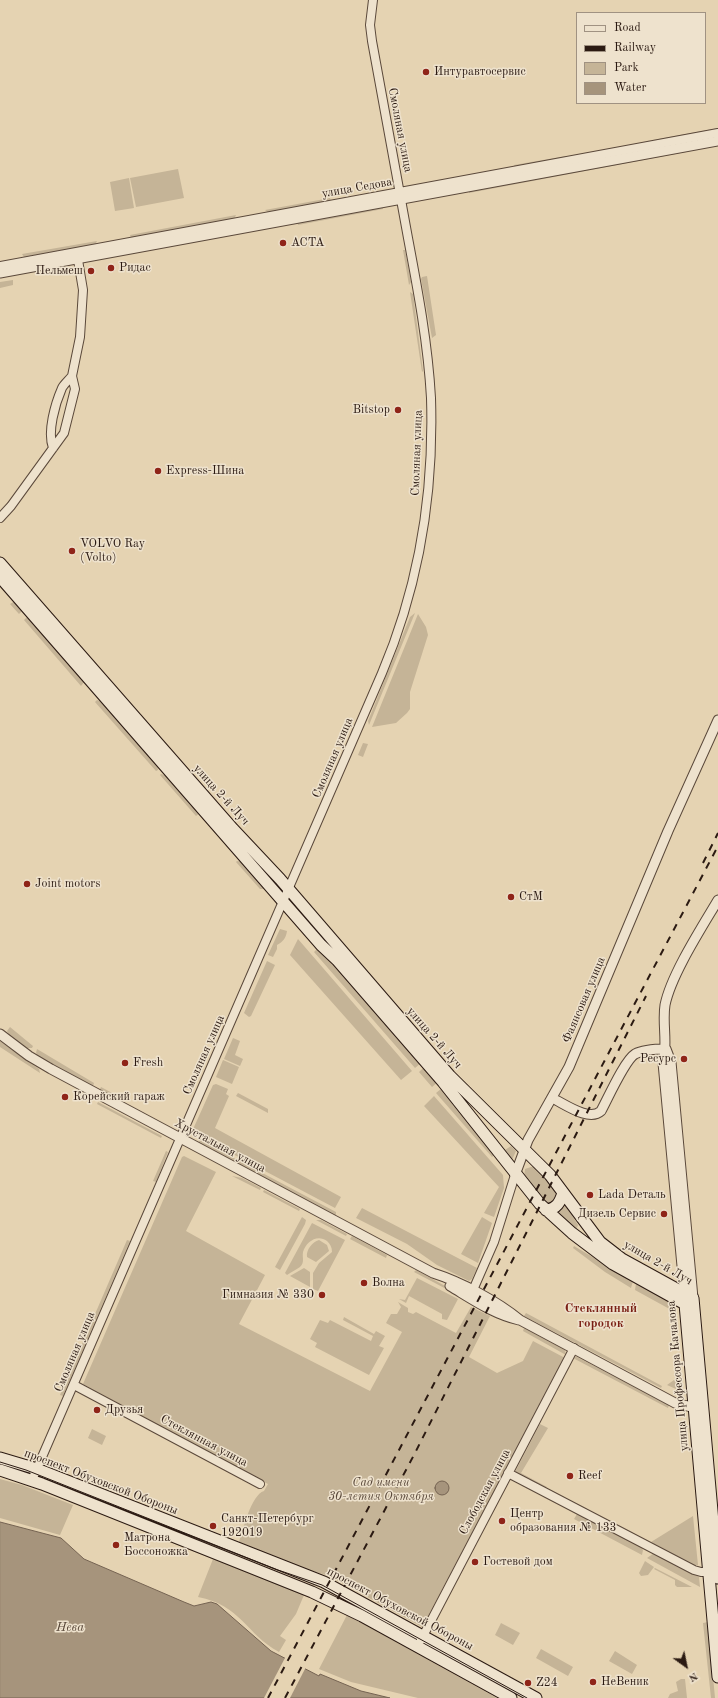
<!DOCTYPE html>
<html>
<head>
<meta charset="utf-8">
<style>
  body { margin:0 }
  #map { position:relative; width:718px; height:1698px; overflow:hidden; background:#e5d3b2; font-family:"Old Standard TT",serif }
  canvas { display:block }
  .legend { position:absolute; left:576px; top:12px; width:130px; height:92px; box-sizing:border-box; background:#eee2cd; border:1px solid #a09282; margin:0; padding:5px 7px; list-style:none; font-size:12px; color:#2b1a12 }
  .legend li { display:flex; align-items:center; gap:8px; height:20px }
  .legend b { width:20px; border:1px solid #a09282 }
  .north { position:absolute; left:666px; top:1646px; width:40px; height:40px; -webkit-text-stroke:3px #eee2cd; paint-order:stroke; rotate:147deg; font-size:11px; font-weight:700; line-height:16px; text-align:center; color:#2b1a12 }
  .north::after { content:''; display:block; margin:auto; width:14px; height:18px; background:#2b1a12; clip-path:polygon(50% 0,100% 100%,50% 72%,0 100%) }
</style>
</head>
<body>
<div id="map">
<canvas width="718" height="1698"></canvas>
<ul class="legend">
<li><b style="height:5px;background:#eee2cd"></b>Road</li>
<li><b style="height:5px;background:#2b1a12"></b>Railway</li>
<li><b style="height:11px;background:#c5b497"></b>Park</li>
<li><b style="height:11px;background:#a6947c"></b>Water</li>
</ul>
<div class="north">N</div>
</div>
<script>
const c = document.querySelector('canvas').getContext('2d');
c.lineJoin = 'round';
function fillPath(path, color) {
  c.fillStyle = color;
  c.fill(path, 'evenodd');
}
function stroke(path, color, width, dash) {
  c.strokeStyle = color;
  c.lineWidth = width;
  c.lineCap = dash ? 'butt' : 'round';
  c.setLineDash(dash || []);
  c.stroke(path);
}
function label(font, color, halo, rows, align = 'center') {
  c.font = font + ' "Old Standard TT",serif';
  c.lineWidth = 3;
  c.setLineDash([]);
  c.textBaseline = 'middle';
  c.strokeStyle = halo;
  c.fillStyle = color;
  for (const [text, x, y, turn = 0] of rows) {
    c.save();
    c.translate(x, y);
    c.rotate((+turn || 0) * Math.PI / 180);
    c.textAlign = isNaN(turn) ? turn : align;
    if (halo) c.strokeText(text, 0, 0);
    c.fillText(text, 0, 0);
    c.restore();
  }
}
fillPath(new Path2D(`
  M718,128v2l-76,12z
  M686,150v2l-217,41v-3z
  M566,156v2l-51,9 -1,-2z
  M178,169l6,29 -48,9 -6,-29z
  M129,178l5,30 -19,3 -5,-29z
  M330,198l1,3 -62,12 -4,-3z
  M383,206v3l-85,16 -1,-3z
  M236,215l-2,4 -103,19 -1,-3z
  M97,241l-2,4 -71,12 -2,-3z
  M403,250h2l6,32 -2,3z
  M427,276l9,59 -4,3 -11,-59 1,-2z
  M13,280v5l-13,3v-6z
  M410,292l3,2 10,77 -1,1z
  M15,601l8,9 -4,4 -9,-10z
  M415,613l-46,112 -1,-4 42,-104z
  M418,614l8,13 2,8 -18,57v17l-3,4 -11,10 -24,4z
  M28,616l57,65 -4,5 -57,-66z
  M97,700l6,2 54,61 1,7 -2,1 -61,-69z
  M363,743l5,1 -5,13 -5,-2z
  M161,774l7,2 32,37 -4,3 -36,-41z
  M237,861l7,1 24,27h-8l-24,-27z
  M280,929l7,2c-1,7 -4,11 -10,14v4l-4,8 -5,-2z
  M298,939l114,132 -11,9 -111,-125z
  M317,949l18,16 86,98 -6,5 -101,-116z
  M267,961l8,4 -24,51 -2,1 -5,-4z
  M10,1027l23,19 -1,2h-5l-19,-15 -1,-2z
  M233,1038l7,3 -5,14 8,4 -3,7 -16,-7z
  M0,1041l39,28 1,4 -40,-26z
  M37,1049l57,34 -1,3 -55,-30 -2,-3z
  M223,1060l16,7 -7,17 -16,-7z
  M424,1067l14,15 -6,5 -13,-15z
  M216,1084l12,5 -2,5 3,2 -14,32 126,69 -6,11 -142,-75 1,-6 19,-42z
  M101,1087l26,14h-6l-21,-12z
  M442,1088l53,66 -3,3 -56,-64z
  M238,1093l30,16v4l-32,-17z
  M434,1096l69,79 1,13 -10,29 -10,-4 15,-26 -75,-81z
  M98,1102l64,34 -1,2 -64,-34z
  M200,1140l136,72v4l-138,-74z
  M511,1146l5,5 -4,9 -7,-10z
  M166,1151l2,1 -12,30 -3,-1z
  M184,1156l32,16 -30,59 79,44 -26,49 131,67 32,-59 -16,-9 5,-9h6l4,-7 -3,-5 10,6v4l5,2 3,-2 40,21 15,-26 19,9 -21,41 28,16 26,-12 10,-20 32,17 -143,269 -93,-51 -20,-6 -70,-28c4,-12 12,-47 25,-51l4,-7 -185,-100 99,-227z
  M534,1166l6,4 17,24 -1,5 -6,5 -4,-1 -22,-25 1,-9z
  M232,1176l10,2 19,10 -1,2z
  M264,1190l36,19 -1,2 -36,-19z
  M564,1203l14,22 -1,3h-2l-19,-16z
  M362,1208l115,60 -5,11 -3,2 -32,-16 -30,-21 -51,-26z
  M302,1217l4,3 -1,4 -25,46 -5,-3z
  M482,1217l10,6 -14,40 -17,-9z
  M316,1220h5l26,14 -1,2z
  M312,1223l33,17 -27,51 -5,-2v-16l6,-10 13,-11c0,-5 -2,-8 -5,-11 -10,-7 -21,1 -24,11 -1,6 2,10 -3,15 -4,3 -9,5 -13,8l-2,-2z
  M352,1236l35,19 -1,3 -36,-19z
  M127,1240l3,1 -67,155 -3,-1z
  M319,1240l8,5 2,6 -13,11 -9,-5c-1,-7 5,-15 12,-17z
  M574,1246l59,35 -2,7 -26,-16 -32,-24z
  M304,1268l6,4v15l-20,-11z
  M416,1270l31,17 5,5 -38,-20z
  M417,1278l41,21 -11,21 -5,-1v-5l-33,-18 -3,7 -7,-4 6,1z
  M636,1283l40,22 -1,7 -40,-22z
  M526,1313l136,73 -1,2 -137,-72z
  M344,1317l30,17 2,-3 9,5 -6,10 5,2 -15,27 -54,-28 2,-4 -7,-4 10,-19 8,3 2,-3 41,21 2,-5 -30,-16z
  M524,1328l41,22 1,5 -43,-24z
  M575,1356l94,49 -1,3 -97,-51z
  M681,1375v10l-2,4h-3l-9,-4z
  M540,1424l8,4 -27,45 26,14 -2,1 -30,-16z
  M92,1429l14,7 -4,9 -14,-7z
  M0,1479l22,6 51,20 -13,30 -60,-17z
  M577,1514l64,33 2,3 -1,5 -68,-36z
  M693,1516l5,49h-7l-40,-23z
  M654,1553l45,24 1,10 -53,-29z
  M213,1559l91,36 -8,19 -16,22 6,4 -7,12c-33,-18 -38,-47 -81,-55z
  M645,1561l9,6 -6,8 -7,1 -2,-3z
  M655,1568l37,19h-15l-2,-2v-5l-21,-11z
  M347,1615l150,83h-79l-67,-16 -32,-13z
  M708,1622l7,76h-4l-8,-75z
  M501,1623l19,10 -7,12 -18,-10z
  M541,1649l32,18 -5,9 -32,-18z
  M615,1651l22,14 -5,9 -23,-13z
  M681,1679h4l2,19h-19l2,-4 8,-3 -2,-9z`), '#c5b497');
const water = new Path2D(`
  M435 1488a7 7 0 1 1 14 0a7 7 0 1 1-14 0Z
  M0,1522l61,16 23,21 100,43 10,4 17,-4 6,2 54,47 48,25 1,-2 41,17 29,7h-390z`);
fillPath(water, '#a6947c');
stroke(water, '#756352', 1);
fillPath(new Path2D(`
  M286,1656l20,11 -16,31h-26z`), '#e5d3b2');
const minor = new Path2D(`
  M0,266l718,-133
  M53,448c-6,-16 2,-44 9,-60 2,-4 7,-8 10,-12
  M0,518l11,-12 53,-73 11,-44 -3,-13 8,-39 3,-47 -6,-36
  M473,1290l21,-48 21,-67
  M74,1385l186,99
  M508,1473l186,97 7,2h12
  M32,1480l350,-807c37,-87 52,-181 49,-275 -3,-54 -13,-107 -23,-160 -12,-66 -24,-131 -36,-197l-2,-16 3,-25
  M421,1640l153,-292`);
const tertiary = new Path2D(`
  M0,273l718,-132
  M0,1034l29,22 22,13 382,204c28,9 64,28 87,47l155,83 25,6
  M666,1049l5,13 22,236 -4,3
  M552,1098c13,6 37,24 49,13 7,-13 24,-51 34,-57 9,-5 22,-5 31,-5
  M515,1175l13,-35 41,-73 99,-236 50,-111
  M450,1286c22,13 43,28 69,34
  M685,1298l-22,-235c5,-20 -1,-39 2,-58 6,-30 37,-78 53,-105`);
const secondary = new Path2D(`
  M0,563l233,266 47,50 170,197 100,99 50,67 22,17 71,39 25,280
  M0,577l321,368 16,15 106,122 97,122 32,29 41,31 72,40 33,373
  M546,1210c11,-1 14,-8 17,-17
  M0,1458l37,11 287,113 212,116
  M0,1470l42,14 270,108 50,24 149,82`);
stroke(minor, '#5a483a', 10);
stroke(tertiary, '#5a483a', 11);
stroke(secondary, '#2b1a12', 13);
stroke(minor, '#eee2cd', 8);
stroke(tertiary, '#eee2cd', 9);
stroke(secondary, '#eee2cd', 11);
stroke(new Path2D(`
  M0,1462l26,8 252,100 44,15 205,113`), '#2b1a12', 1);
stroke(new Path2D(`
  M703,863l15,-30
  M268,1698l450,-852
  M285,1698l130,-245 231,-457`), '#2b1a12', 2, [7, 7]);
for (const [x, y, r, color] of [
  [426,72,4,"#8f2418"],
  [283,243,4,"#8f2418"],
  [111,268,4,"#8f2418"],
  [91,271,4,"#8f2418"],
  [398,410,4,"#8f2418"],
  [158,471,4,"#8f2418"],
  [72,551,4,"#8f2418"],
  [27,884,4,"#8f2418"],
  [511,897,4,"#8f2418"],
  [684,1059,4,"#8f2418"],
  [125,1063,4,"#8f2418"],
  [65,1097,4,"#8f2418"],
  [590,1195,4,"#8f2418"],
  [664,1214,4,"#8f2418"],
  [364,1283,4,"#8f2418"],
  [322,1295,4,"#8f2418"],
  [97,1410,4,"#8f2418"],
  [570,1476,4,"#8f2418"],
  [502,1521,4,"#8f2418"],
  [213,1526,4,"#8f2418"],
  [116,1545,4,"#8f2418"],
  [475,1562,4,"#8f2418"],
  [593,1682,4,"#8f2418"],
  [528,1683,4,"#8f2418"]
]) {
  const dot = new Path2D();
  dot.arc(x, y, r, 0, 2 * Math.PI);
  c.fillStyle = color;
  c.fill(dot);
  stroke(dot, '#eee2cd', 1.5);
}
label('12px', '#2b1a12', '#eee2cd', [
  ["Интуравтосервис",434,72],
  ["АСТА",291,243],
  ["Ридас",119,268],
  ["Пельмеш",83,271,"right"],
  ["Bitstop",390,410,"right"],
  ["Express-Шина",166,471],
  ["VOLVO Ray",80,544],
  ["(Volto)",80,558],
  ["Joint motors",35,884],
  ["СтМ",519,897],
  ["Ресурс",676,1059,"right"],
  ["Fresh",133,1063],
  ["Корейский гараж",73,1097],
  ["Lada Dеталь",598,1195],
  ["Дизель Сервис",656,1214,"right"],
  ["Волна",372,1283],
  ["Гимназия № 330",314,1295,"right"],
  ["Друзья",105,1410],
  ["Reef",578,1476],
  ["Центр",510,1514],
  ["образования № 133",510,1528],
  ["Санкт-Петербург",221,1519],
  ["192019",221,1533],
  ["Матрона",124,1538],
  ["Боссоножка",124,1552],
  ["Гостевой дом",483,1562],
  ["НеВеник",601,1682],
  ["Z24",536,1683]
], 'left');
label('12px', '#2b1a12', '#eee2cd', [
  ["Смоляная улица",400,130,79],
  ["улица Седова",357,188,-10],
  ["Смоляная улица",417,453,-88],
  ["Смоляная улица",333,758,-67],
  ["улица 2-й Луч",221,795,48],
  ["Фаянсовая улица",584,1000,-67],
  ["улица 2-й Луч",434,1038,49],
  ["Смоляная улица",204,1055,-66],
  ["Хрустальная улица",220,1146,28],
  ["улица 2-й Луч",658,1263,30],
  ["Смоляная улица",75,1352,-67],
  ["улица Профессора Качалова",678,1376,-95],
  ["Стеклянная улица",204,1441,28],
  ["проспект Обуховской Обороны",101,1482,21],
  ["Слободская улица",485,1492,-62],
  ["проспект Обуховской Обороны",400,1609,28]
]);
label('italic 12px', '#59483a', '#eee2cd', [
  ["Сад имени",381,1483],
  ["30-летия Октября",381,1497]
]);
label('bold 13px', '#7a1f14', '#eee2cd', [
  ["Стеклянный",601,1309],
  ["городок",601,1324]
]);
label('italic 13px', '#564537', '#eee2cd', [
  ["Нева",70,1628]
]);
</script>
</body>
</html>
